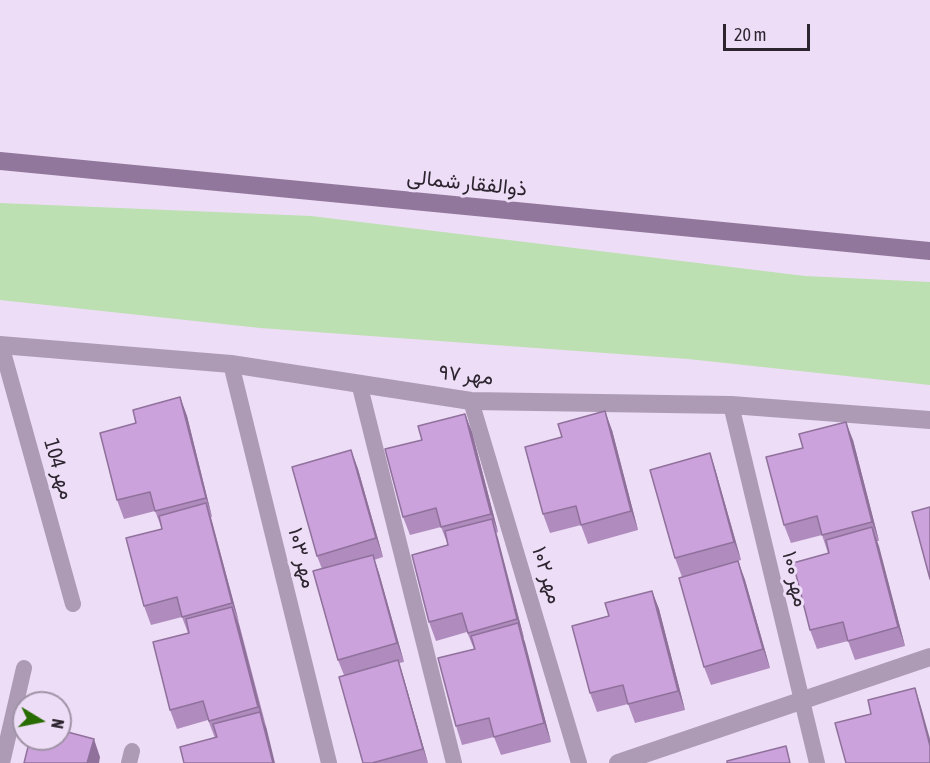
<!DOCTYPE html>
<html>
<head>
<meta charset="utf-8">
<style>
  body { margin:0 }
  #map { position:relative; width:930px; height:763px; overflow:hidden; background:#eeddf6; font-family:"Asap Condensed",sans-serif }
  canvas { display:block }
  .north { position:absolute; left:12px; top:691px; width:60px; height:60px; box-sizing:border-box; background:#eeddf6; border:2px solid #a093a6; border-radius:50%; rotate:100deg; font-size:16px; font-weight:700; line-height:24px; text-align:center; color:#2c252f }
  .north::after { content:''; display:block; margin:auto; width:21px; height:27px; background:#286c03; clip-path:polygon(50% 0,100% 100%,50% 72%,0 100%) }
  .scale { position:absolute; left:723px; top:24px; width:87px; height:27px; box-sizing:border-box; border:3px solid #2c252f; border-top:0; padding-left:8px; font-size:18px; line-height:21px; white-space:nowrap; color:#2c252f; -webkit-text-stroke:4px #eeddf6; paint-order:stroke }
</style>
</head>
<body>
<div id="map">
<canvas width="930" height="763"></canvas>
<div class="north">N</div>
<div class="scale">20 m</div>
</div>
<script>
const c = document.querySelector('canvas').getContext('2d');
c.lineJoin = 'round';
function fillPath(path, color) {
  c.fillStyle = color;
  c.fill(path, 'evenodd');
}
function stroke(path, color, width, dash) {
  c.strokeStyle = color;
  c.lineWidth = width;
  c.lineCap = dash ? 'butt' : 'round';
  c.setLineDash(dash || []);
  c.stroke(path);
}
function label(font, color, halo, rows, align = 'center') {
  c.font = font + ' "Asap Condensed",Vazirmatn,sans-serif';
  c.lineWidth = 6;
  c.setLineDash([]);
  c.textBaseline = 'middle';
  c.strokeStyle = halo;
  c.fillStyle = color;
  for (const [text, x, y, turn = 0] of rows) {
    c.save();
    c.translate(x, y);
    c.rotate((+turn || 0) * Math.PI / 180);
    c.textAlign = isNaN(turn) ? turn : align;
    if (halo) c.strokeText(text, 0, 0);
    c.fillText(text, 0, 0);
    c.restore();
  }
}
fillPath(new Path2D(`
  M0,203l311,13 494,60 125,6v103l-242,-26 -428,-31 -260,-28z`), '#bce0b1');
stroke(new Path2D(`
  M1,345l72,259
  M231,364l98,399
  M359,383l95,380
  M471,401l108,362
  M731,405l86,358
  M2,763l22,-95
  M129,763l3,-12`), '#ad9bb5', 16);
stroke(new Path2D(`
  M0,345l231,19 240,37 260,4 199,15
  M618,763l312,-106`), '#ad9bb5', 18);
stroke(new Path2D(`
  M0,161l930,90`), '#92779d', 18);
fillPath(new Path2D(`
  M180,397l7,19 25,101h-1l56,213 -52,8 -7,-18 -31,9 -7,-19 18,-77 -6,-16 -31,8 -7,-19 18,-77 -7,-18 -31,8 -7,-19 19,-77z
  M465,414l7,18 26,100 -2,1 28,105h-1l28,104 -50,13 -7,-18 -32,8 -6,-19 18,-77 -7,-17 -31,9 -7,-19 19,-77 -7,-18 -31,8 -7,-18 19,-77z
  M612,430l26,100 -50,14 -7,-19 -31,8 -7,-19 19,-77z
  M853,440l26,101h-2l28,105 -50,14 -7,-19 -31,8 -7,-19 18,-77 -6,-18 -31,8 -7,-18 19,-77z
  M351,450l7,19 25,88 -9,3 5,13 25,89 -5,1 5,16 24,84h-65l-19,-88 -6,-15 -16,-91 -5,-13z
  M710,453l6,19 25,88 -59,17 -7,-19z
  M738,561l7,19 25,88 -59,17 -7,-18z
  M652,591l7,18 26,101 -50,13 -7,-19 -31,8 -7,-19 19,-77z`), '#af8bbe');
fillPath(new Path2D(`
  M180,397l7,19 25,101 -6,-19z
  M605,411l7,19 26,100 -7,-19z
  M465,414l7,18 26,100 -7,-18z
  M846,422l7,18 26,101 -7,-19z
  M351,450l7,19 25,88 -7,-19z
  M710,453l6,19 25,88 -7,-18z
  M206,503l6,19 27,100 -7,-19z
  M492,519l6,19 26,100 -7,-19z
  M872,527l7,19 26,100 -7,-19z
  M373,555l6,18 25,89 -7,-19z
  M738,561l7,19 25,88 -7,-19z
  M652,591l7,18 26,101 -7,-19z
  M232,607l7,18 26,101 -7,-19z
  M518,623l7,19 26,100 -7,-19z
  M398,660l6,19 24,84 -5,-14z
  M915,688l6,19 9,32v7z
  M260,712l7,18 8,33h-2z
  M94,739l6,18 -1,6h-12z`), '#8f719b');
const building = new Path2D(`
  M180,397l26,101 -51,13 -5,-19 -33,8 -17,-67 36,-10 -3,-13z
  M605,411l26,100 -50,14 -5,-19 -33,8 -18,-67 37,-10 -4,-13z
  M465,414l26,100 -50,13 -5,-19 -33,9 -18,-68 37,-9 -4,-14z
  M846,422l26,100 -50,13 -5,-19 -33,9 -18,-68 37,-9 -4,-14z
  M351,450l25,88 -59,18 -25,-89z
  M710,453l24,89 -59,16 -25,-88z
  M206,503l26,100 -50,14 -5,-20 -33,9 -18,-68 36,-9 -3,-13z
  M930,507v72l-18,-67z
  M492,519l25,100 -49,14 -6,-20 -33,9 -17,-67 36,-10 -3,-14z
  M872,527l26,100 -50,14 -5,-19 -33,8 -17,-67 36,-10 -3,-13z
  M373,555l24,88 -59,17 -25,-89z
  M738,561l25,88 -59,18 -25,-89z
  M652,591l26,100 -50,13 -5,-19 -33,8 -18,-67 37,-10 -4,-13z
  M232,607l26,100 -49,14 -6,-20 -33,9 -17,-68 36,-9 -3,-14z
  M518,623l26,100 -50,14 -5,-19 -33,8 -18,-68 37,-9 -4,-13z
  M398,660l25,89 -51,14h-9l-24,-86z
  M915,688l15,58v17h-84l-11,-40 36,-9 -3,-14z
  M260,712l13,51h-89l-4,-16 37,-10 -4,-13z
  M60,730l34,9 -7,24h-63l6,-24h30z
  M786,746l4,17h-63v-2z`);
fillPath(building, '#cca2dd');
stroke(building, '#8f719b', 1.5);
label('21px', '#2c252f', '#eeddf6', [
  ["ذوالفقار شمالی",467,183,6],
  ["مهر ۹۷",466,375,6],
  ["مهر 104",59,469,74],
  ["مهر ۱۰۳",302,558,76],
  ["مهر ۱۰۲",547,575,73],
  ["مهر ۱۰۰",795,579,77]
]);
</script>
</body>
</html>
